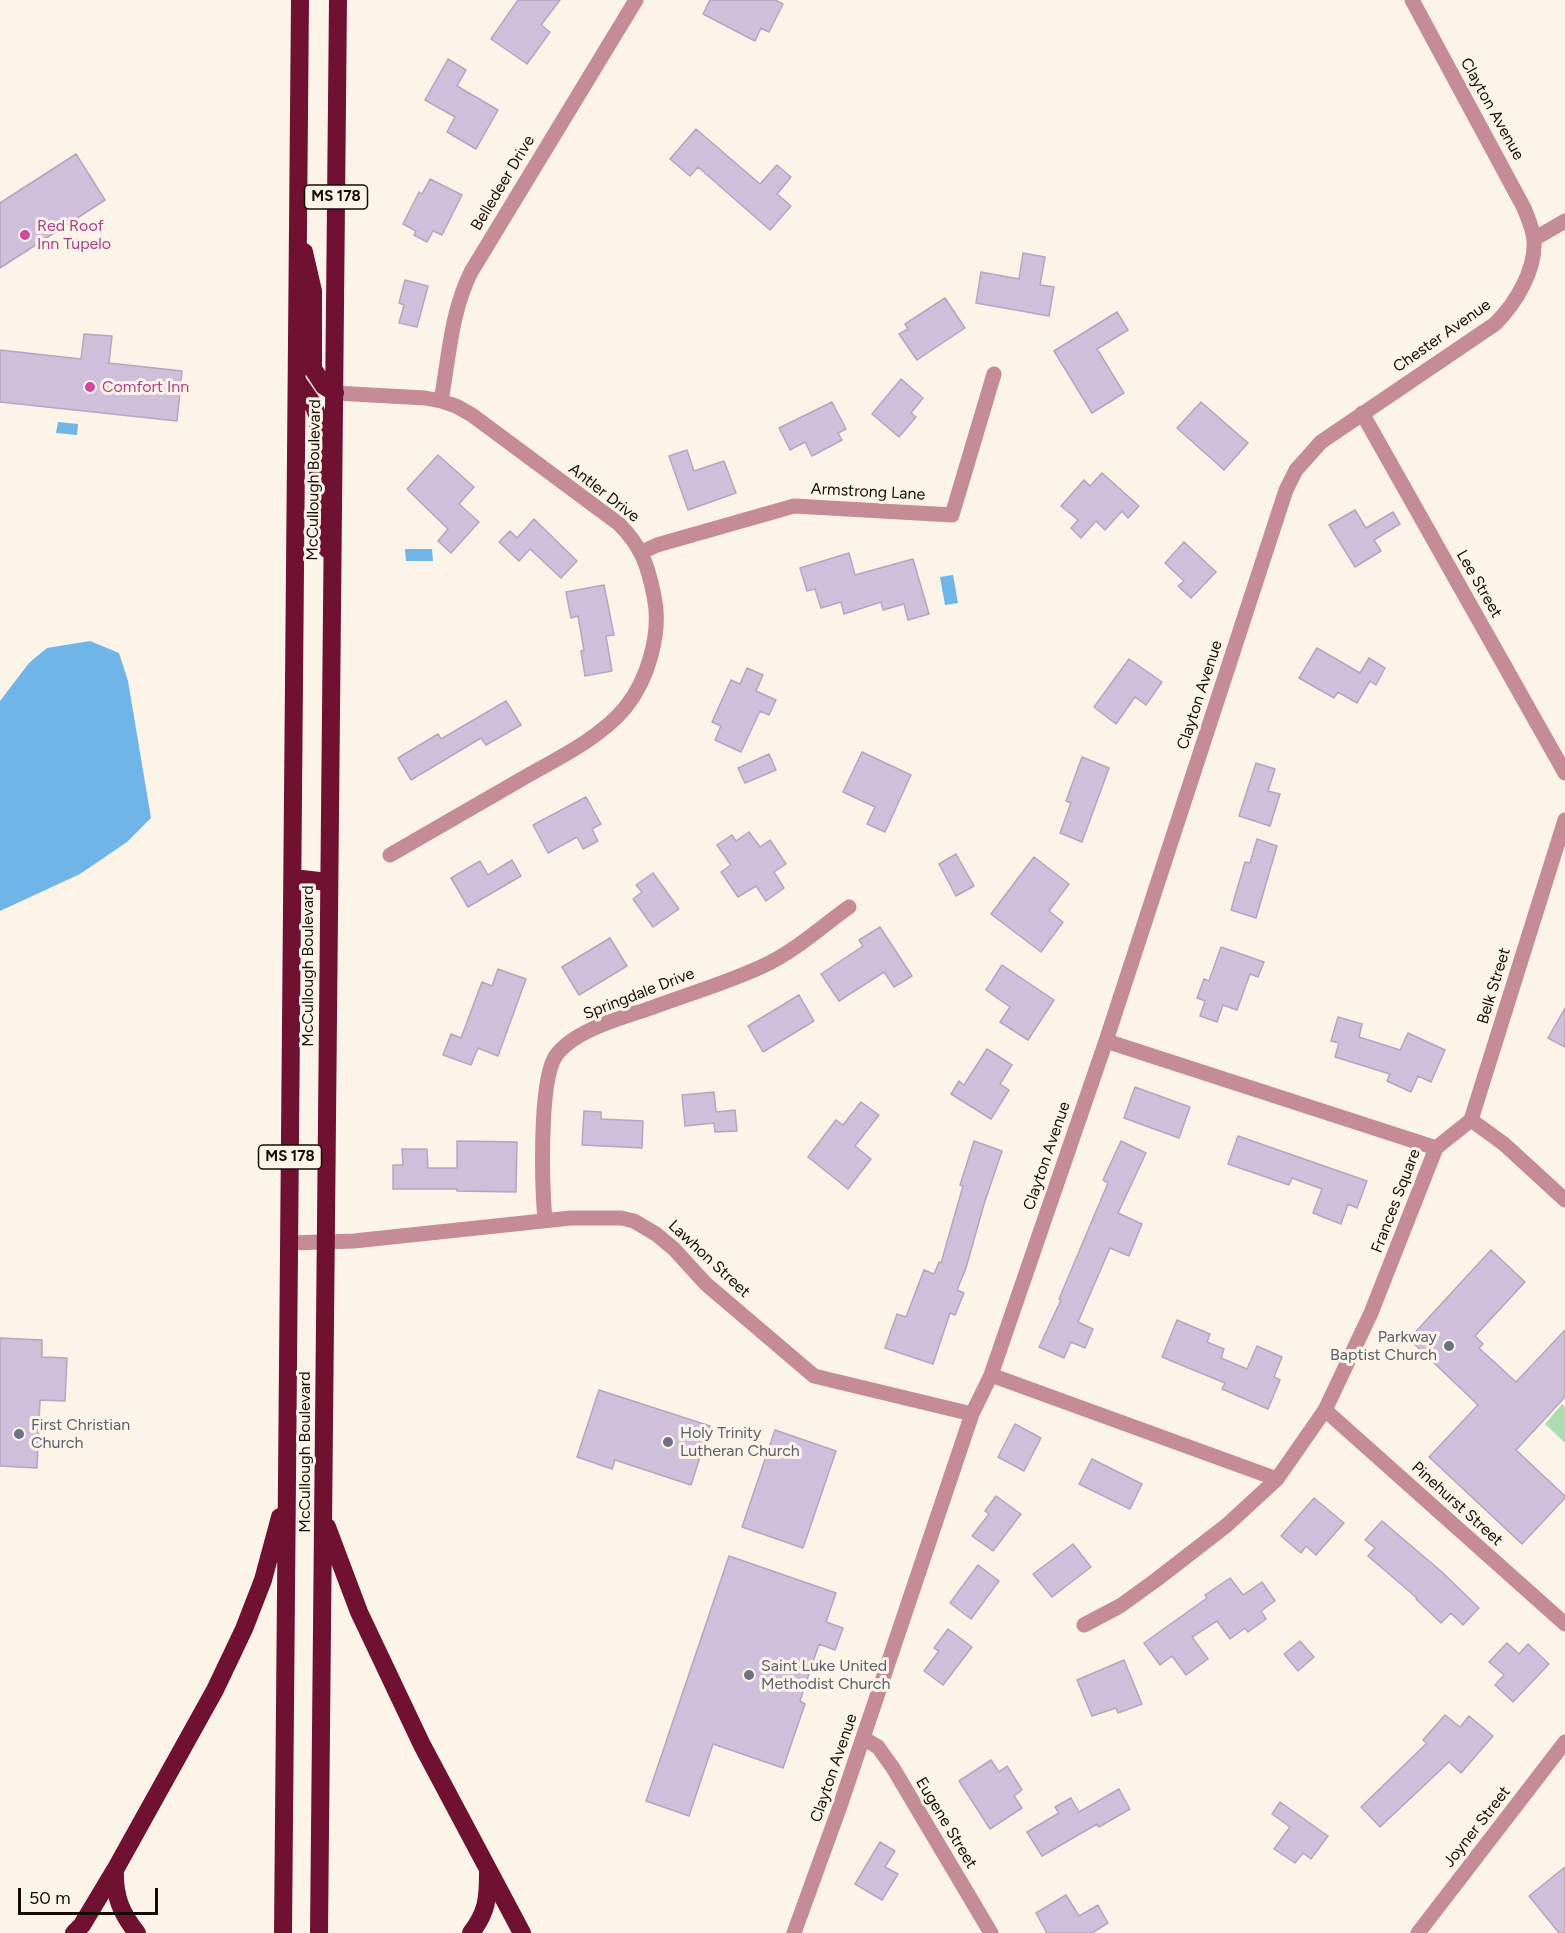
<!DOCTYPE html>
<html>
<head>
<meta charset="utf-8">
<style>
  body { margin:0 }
  #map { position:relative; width:1565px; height:1933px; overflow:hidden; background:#fcf4e9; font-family:Figtree,sans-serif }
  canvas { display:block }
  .scale { position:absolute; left:18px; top:1888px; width:140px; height:27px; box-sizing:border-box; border:3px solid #150e05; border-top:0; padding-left:8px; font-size:18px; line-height:21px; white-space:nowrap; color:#150e05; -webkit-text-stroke:4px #fcf4e9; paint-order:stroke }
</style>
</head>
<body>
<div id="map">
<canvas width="1565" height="1933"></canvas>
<div class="scale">50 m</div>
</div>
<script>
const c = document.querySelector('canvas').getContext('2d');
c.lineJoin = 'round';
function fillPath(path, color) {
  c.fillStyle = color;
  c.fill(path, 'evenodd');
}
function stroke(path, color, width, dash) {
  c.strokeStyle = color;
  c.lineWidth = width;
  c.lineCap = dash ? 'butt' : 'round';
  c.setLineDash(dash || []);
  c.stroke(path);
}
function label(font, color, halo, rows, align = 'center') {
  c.font = font + ' Figtree,sans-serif';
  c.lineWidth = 6;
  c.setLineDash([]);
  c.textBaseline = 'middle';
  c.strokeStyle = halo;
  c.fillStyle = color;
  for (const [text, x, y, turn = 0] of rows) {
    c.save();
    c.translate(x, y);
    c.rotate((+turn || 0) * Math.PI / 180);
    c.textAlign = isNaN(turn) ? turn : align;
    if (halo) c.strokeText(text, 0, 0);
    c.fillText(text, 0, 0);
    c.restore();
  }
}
fillPath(new Path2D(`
  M1562,1404l3,3v36l-20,-19z`), '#abddb2');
fillPath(new Path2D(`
  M58,422l20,2 -1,11 -21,-2z
  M405,549h27l1,12h-27z
  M953,575l5,28 -13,2 -5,-28z
  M90,641l29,12 9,28 23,137 -24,24 -47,32 -80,37v-210l29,-38 18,-15z`), '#6fb5e7');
const building = new Path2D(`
  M518,0h42l-19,25 9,7 -23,32 -36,-25z
  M710,0h65l8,4 -14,28 -8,-4 -6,13 -52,-27z
  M448,59l18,11 -9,16 41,24 -22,39 -29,-17 8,-15 -30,-17z
  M696,129l64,55 17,-19 14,12 -14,17 14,12 -21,24 -72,-63 -8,9 -20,-17z
  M76,154l29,46 -105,68v-65z
  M430,179l32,16 -20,40 -9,-4 -6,11 -13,-7 2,-4 -13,-7 16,-32 3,2z
  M1023,253l22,4 -5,28 14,2 -5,29 -73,-13 5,-31 38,7z
  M405,280l23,6 -11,41 -18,-4 5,-18 -5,-2z
  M945,298l20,30 -48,32 -18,-26 9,-5 -3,-5z
  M1117,312l11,18 -31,19 27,44 -32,20 -38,-62z
  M84,334l28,2 -3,27 73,8 -5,50 -177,-19v-52l81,9z
  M901,379l22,19 -12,15 5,4 -17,20 -27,-23z
  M832,402l14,27 -8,4 4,7 -30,16 -7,-14 -15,8 -11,-22z
  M1201,402l47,41 -24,27 -47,-42z
  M687,450l7,21 30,-10 12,32 -48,17 -19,-54z
  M438,455l36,32 -15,17 20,18 -28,31 -13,-12 10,-12 -41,-40z
  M1102,473l37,33 -11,12 -6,-7 -17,19 -9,-9 -15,17 -10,-10 7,-8 -17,-14 23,-26 6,6z
  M1355,510l11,18 27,-16 7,12 -26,16 7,11 -26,16 -26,-42z
  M534,519l43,42 -16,17 -31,-29 -11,12 -20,-19 11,-11 7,7z
  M1184,542l32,30 -25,26 -13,-12 6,-5 -19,-18z
  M849,553l6,22 58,-16 16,55 -21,6 -4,-16 -21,6 -2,-8 -37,12 -3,-12 -20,6 -6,-19 -8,2 -7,-23z
  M604,585l10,50 -8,1 6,35 -27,5 -4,-25 3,-1 -6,-34 -7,2 -5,-26z
  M1317,648l43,25 9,-15 16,10 -9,17 -6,-4 -13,22 -19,-11 -4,6 -35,-20z
  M1129,659l33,23 -16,23 -11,-8 -19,27 -22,-17z
  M747,668l16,7 -7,16 20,9 -7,15 -9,-4 -19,41 -26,-12 6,-14 -9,-4 19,-42 9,4z
  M506,701l15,24 -35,20 -5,-7 -70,42 -13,-22 40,-24 3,5z
  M862,752l49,23 -26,57 -18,-8 8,-17 -32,-15z
  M769,754l7,16 -31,13 -7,-15z
  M1082,757l27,11 -27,74 -22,-9 11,-30 -5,-2z
  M1256,763l19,6 -7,22 12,3 -10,32 -31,-10z
  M586,797l15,27 -9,5 6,12 -15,8 -6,-12 -29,16 -15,-28z
  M749,832l11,15 10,-7 16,24 -12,8 10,16 -18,13 -10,-15 -18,11 -17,-25 10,-7 -14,-20 15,-10 4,6z
  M1257,839l20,7 -21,72 -25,-8 14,-48 5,1z
  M956,854l18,32 -18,10 -17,-32z
  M1034,857l35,27 -20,27 14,11 -22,30 -50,-38z
  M512,860l9,16 -53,31 -17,-29 29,-17 8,14z
  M653,873l26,36 -26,18 -20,-28 9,-7 -6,-7z
  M880,927l32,49 -18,11 -10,-15 -45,29 -18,-27 42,-28 -4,-6z
  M610,938l17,28 -48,29 -17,-28z
  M1221,947l43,15 -6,15 -8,-3 -13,36 -14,-5 -6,17 -17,-6 5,-15 -8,-3 7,-19 5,2z
  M1002,965l52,35 -26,40 -28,-18 10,-15 -24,-17z
  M498,969l28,10 -28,77 -20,-8 -7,17 -28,-10 8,-21 10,4 21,-56 10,4z
  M799,995l15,26 -51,31 -15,-26z
  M1565,1008v39l-17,-9z
  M1338,1017l24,7 -3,13 41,13 8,-17 37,17 -14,32 -13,-6 -7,16 -24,-11 3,-7 -55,-17 4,-14 -8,-2z
  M987,1049l25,16 -12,19 9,6 -18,29 -40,-25 8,-13 5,4z
  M1135,1087l55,20 -11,31 -55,-20z
  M714,1092l2,20 19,-2 2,21 -22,1 -1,-9 -29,3 -3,-31z
  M861,1102l18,13 -24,31 16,13 -23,30 -40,-32 28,-37 7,5z
  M584,1111l17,1v7l42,2 -1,27 -60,-3z
  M1238,1136l129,45 -10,27 -9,-4 -7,20 -28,-11 9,-24 -30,-11 -3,7 -61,-21z
  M457,1141l60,1 -1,50 -59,-1v-2h-64v-24h10l-1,-16h25l1,19h29z
  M974,1141l28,10 -18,53 -18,64 -9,22 7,3 -9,22 -5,-2 -17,51 -48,-16 12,-34 9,3 18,-47 10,4 5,-12 2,1 22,-77 -3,-1z
  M1121,1141l25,12 -28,60 24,11 -13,32 -19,-8 -32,74 15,7 -8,19 -14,-6 -7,16 -25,-11 22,-47 -2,-1 49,-116 -5,-3z
  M1491,1250l34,32 -50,54 8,8 -4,4 37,34 49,-52v67l-49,53 49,46v2l-43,46 -93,-87 49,-52 -69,-66z
  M1177,1320l33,14 -3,8 17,7 -3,9 26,11 10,-23 25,11 -8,20 6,3 -12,29 -46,-20 3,-6 -63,-26z
  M0,1338l42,2v17l25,1 -2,43 -25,-1 -3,68 -37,-2z
  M599,1390l111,36 -19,59 -76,-25 -3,9 -35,-12z
  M1015,1424l26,14 -17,33 -26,-14z
  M775,1430l61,21 -33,97 -61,-21z
  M1092,1459l50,25 -12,25 -51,-25z
  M996,1496l25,18 -28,37 -21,-15 17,-22 -4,-3z
  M1314,1498l30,25 -28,32 -10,-9 -5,7 -20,-17z
  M1382,1521l60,51 37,36 -16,17 -12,-12 -10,10 -25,-24 1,-1 -49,-42 7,-8 -10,-8z
  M1073,1544l18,23 -39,30 -19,-23z
  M729,1556l107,37 -10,29 17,6 -8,22 -16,-6 -19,57 5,3 -22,64 -70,-24 -24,72 -43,-15z
  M978,1565l21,16 -28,38 -21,-16z
  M1230,1578l13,17 19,-13 13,19 -14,10 5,8 -18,13 -3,-4 -15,11 -13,-18 -25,16 16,22 -22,16 -14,-19 -12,9 -16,-22 63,-45 -2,-3z
  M948,1629l24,18 -29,38 -19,-14 15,-20 -5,-3z
  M1300,1641l14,16 -16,14 -14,-17z
  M1507,1643l12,11 9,-10 21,20 -36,38 -18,-17 9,-10 -15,-13z
  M1124,1660l18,44 -24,9 -2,-5 -24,8 -15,-36z
  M1445,1715l15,12 9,-11 24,20 -32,37 -12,-11 -69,65 -19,-20 66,-64 -4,-3z
  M991,1760l8,12 8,-6 15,24 -8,6 8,12 -32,21 -31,-48z
  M1119,1789l11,20 -31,18 -2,-3 -55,32 -15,-24 32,-19 -4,-6 16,-9 8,14z
  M1280,1802l48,34 -17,23 -8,-6 -8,10 -21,-14 16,-22 -18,-13z
  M880,1842l15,9 -10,16 13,7 -16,26 -27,-16z
  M1565,1867v66h-6l-30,-37z
  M1066,1895l13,21 19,-11 10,18 -16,10h-45l-11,-20z`);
fillPath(building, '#d0bfda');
stroke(building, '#b6a5bf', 1.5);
stroke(new Path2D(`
  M1534,239l31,-18
  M335,393l90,5 16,3 15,5 16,9 147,109c23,23 29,42 35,72 8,36 -6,84 -29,112 -27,32 -69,51 -105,72 -43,25 -86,50 -130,75
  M441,401c8,-44 10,-89 30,-129l165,-272
  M1362,413l203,360
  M642,552l15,-7 137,-39 158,9 42,-141
  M1106,1041l330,107
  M1471,1120l33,24 61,56
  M545,1220c-3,-34 -6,-136 10,-163 18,-27 67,-39 96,-49 37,-14 76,-25 112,-42 31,-14 58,-39 86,-59
  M289,1243l65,-2 217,-23h50l13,3 22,13 18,15 32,35 108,92 158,38
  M991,1375l286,104
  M1325,1410l240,214
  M1084,1625l36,-19 36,-26 71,-55 50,-46 48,-69 46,-97 65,-165 35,-28 94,-300
  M863,1738l15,9 15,21 98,165
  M794,1933l45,-124 133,-395 19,-39 115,-334 180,-551 10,-20 25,-28 174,-118c21,-21 41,-54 39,-84 -1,-11 -6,-22 -10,-32l-112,-208
  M1418,1933l147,-191`), '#c58b96', 15);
stroke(new Path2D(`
  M304,252l9,39v78l11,17 11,7
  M297,381l16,23 5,13v97l9,35
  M293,878l35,4
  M327,1527l32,85 63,133 100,188
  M115,1870c-1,26 6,43 22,63
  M74,1933l8,-8 33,-55 100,-180 29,-61 19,-49 17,-63
  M283,1933l17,-1933
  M319,1933l19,-1933
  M471,1933c16,-21 17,-34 17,-60`), '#701132', 18);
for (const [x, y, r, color] of [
  [25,235,6,"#d1479c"],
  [90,387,6,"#d1479c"],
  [1449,1346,6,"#6b7280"],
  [19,1434,6,"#6b7280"],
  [668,1442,6,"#6b7280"],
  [749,1675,6,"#6b7280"]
]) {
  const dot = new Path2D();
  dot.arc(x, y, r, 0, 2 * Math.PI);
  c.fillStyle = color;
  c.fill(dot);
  stroke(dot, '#fcf4e9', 2);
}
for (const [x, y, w] of [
  [336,197,63],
  [290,1157,63]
]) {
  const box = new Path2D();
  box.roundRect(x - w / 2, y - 12, w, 24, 4.5);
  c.fillStyle = '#fcf4e9';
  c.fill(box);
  stroke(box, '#150e05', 1.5);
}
label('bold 15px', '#150e05', null, [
  ["MS 178",336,197],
  ["MS 178",290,1157]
]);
label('16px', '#150e05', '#fcf4e9', [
  ["Clayton Avenue",1492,109,61],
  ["Belledeer Drive",503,183,-59],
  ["Chester Avenue",1442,336,-35],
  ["McCullough Boulevard",314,480,-89],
  ["Armstrong Lane",868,492,3],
  ["Antler Drive",604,493,38],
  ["Lee Street",1479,584,60],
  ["Clayton Avenue",1200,695,-72],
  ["McCullough Boulevard",308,966,-90],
  ["Belk Street",1494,986,-73],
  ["Springdale Drive",639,994,-21],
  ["Clayton Avenue",1047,1156,-71],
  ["Frances Square",1396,1201,-69],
  ["Lawhon Street",709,1259,43],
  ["McCullough Boulevard",305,1452,-90],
  ["Pinehurst Street",1457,1504,42],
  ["Clayton Avenue",834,1768,-71],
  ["Eugene Street",946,1823,59],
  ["Joyner Street",1477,1827,-52]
]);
label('16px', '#b23c85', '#fcf4e9', [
  ["Red Roof",37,226],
  ["Inn Tupelo",37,244],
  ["Comfort Inn",102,387]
], 'left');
label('16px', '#5b616d', '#fcf4e9', [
  ["Parkway",1437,1337,"right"],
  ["Baptist Church",1437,1355,"right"],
  ["First Christian",31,1425],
  ["Church",31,1443],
  ["Holy Trinity",680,1433],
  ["Lutheran Church",680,1451],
  ["Saint Luke United",761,1666],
  ["Methodist Church",761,1684]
], 'left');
</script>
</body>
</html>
